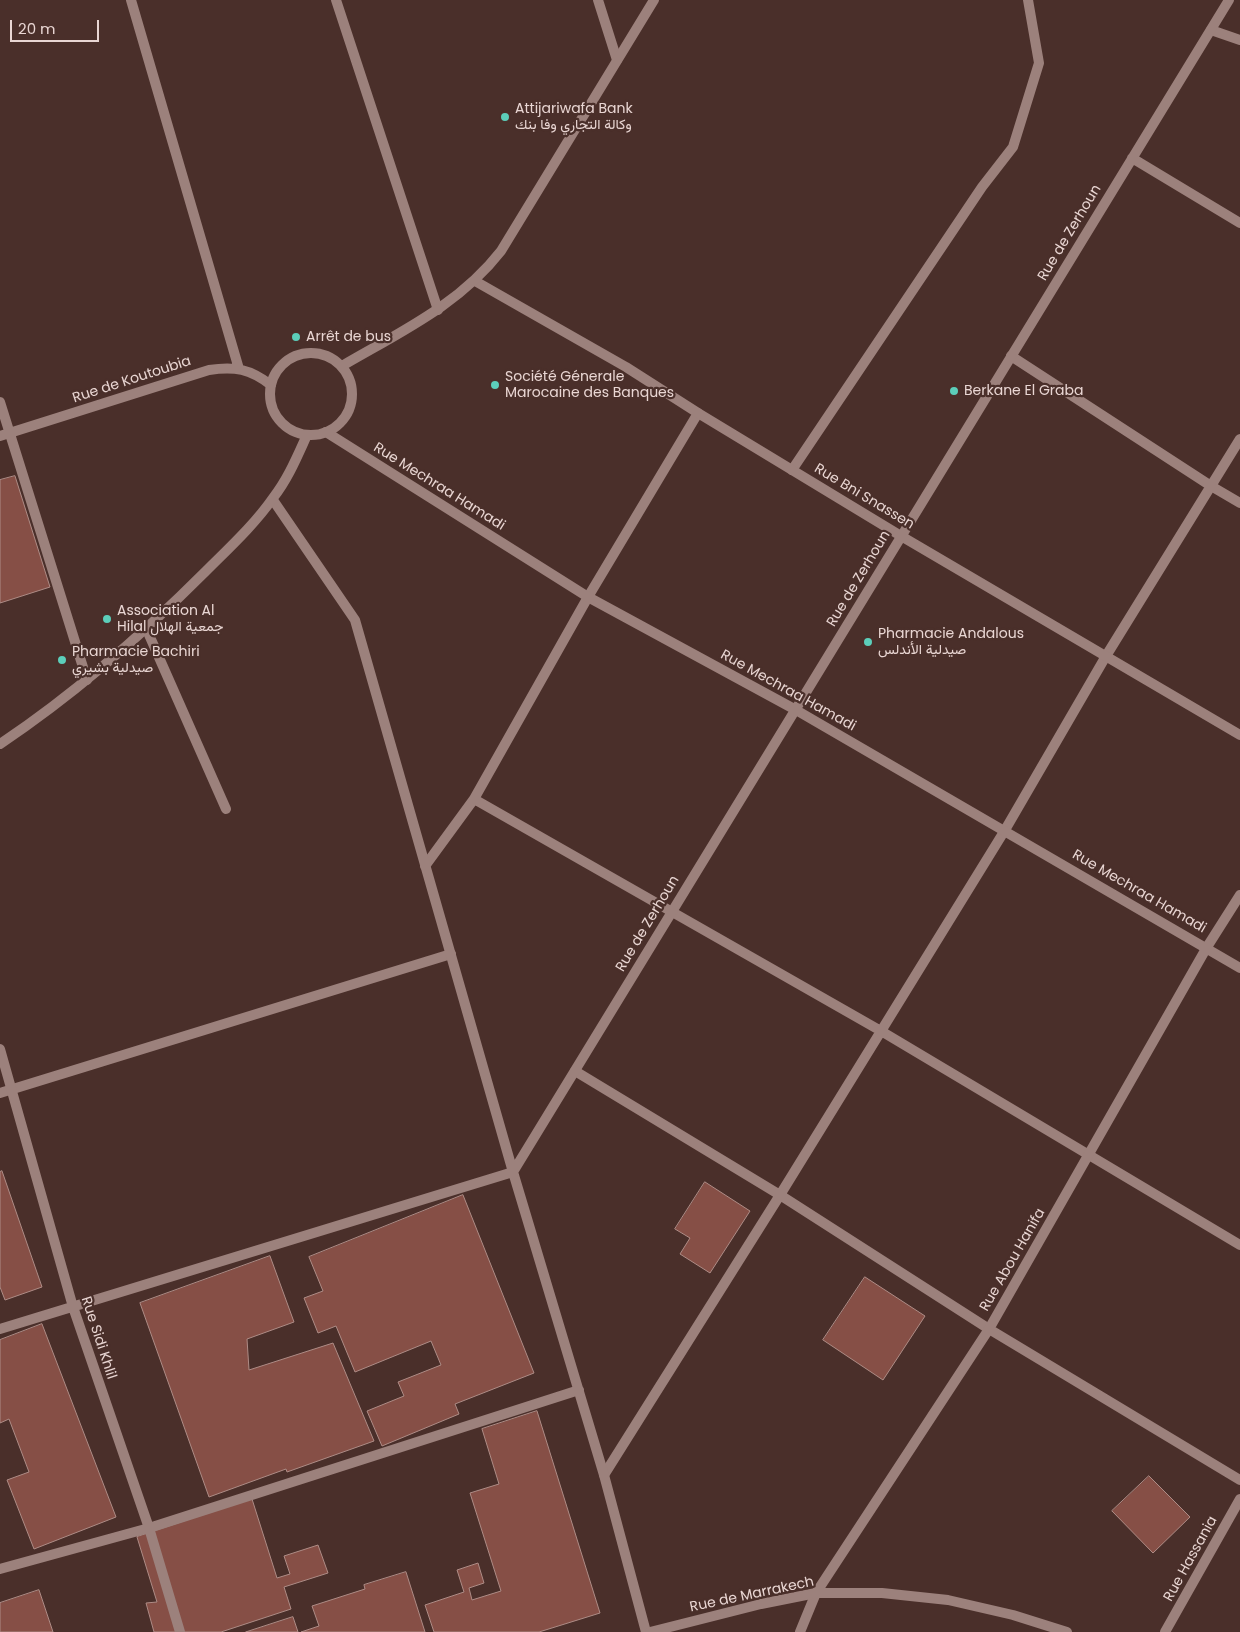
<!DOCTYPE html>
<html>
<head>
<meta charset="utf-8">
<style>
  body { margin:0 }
  #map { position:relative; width:1240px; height:1632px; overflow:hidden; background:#4a2f2a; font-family:Poppins,sans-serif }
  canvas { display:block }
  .scale { position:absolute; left:10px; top:20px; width:89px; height:22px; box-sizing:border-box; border:2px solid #e9d6d3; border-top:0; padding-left:6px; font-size:15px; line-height:18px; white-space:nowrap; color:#e9d6d3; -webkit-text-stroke:4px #4a2f2a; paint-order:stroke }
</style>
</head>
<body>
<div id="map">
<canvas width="1240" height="1632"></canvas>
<div class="scale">20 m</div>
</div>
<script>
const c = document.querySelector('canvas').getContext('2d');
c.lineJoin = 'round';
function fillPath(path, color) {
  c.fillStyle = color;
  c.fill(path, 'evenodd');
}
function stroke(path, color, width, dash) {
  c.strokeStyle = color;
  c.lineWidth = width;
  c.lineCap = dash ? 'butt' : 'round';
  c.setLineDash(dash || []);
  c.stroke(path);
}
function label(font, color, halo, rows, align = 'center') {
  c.font = font + ' Poppins,Vazirmatn,sans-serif';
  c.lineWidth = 4.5;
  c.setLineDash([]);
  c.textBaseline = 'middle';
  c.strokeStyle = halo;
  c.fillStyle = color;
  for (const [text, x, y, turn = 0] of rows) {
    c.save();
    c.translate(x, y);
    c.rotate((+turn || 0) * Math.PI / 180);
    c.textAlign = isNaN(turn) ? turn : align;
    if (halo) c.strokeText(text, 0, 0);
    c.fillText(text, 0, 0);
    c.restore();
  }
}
const building = new Path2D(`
  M15,476l35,111 -50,16v-123z
  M2,1171l40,116 -37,13 -5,-13v-115z
  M705,1182l45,29 -40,62 -30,-19 10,-16 -15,-9z
  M463,1195l71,178 -79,31 4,10 -77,32 -15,-35 37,-15 -6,-14 43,-17 -10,-24 -76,31 -19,-46 -18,7 -14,-35 19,-7 -14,-34z
  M270,1256l24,66 -47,17 2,31 84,-27 41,98 -87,31 -1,-3 -77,28 -69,-194z
  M865,1277l60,39 -42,64 -60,-40z
  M42,1324l74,193 -82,32 -27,-69 22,-8 -20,-53 -9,4v-83z
  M537,1411l63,202 -61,19h-105l-9,-27 39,-13 -7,-22 21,-7 6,20 -15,5 3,12 29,-9 -31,-98 29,-9 -17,-55z
  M1149,1476l41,41 -37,36 -41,-42z
  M252,1499l25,79 13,-4 -6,-18 34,-11 10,28 -44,14 7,22 -70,23h-67l-8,-29 11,-1 -20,-65z
  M406,1572l19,60h-124l18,-6 -7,-20 53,-17 -1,-4z
  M39,1590l14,42h-53v-29z
  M293,1617l5,15h-52z`);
fillPath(building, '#864f46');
stroke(building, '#ae8c86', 1);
stroke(new Path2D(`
  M1211,30l29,10
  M1011,356l200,130 29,17
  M698,413l-110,184 -114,202 407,232 359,214
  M792,470l190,-283 31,-40 26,-84 -11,-63
  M146,628l80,181
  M425,866l49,-67
  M575,1071l205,124 209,134
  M0,1093l451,-139
  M604,1475l176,-280 225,-365 101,-174 134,-217`), '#9c817c', 10);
stroke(new Path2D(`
  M131,0l108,369
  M336,0l102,310
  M598,0l19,60
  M1132,158l108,65
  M475,281l151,86 72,46 203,123 339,199
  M0,402l87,278
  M326,432l262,165 208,113 444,258
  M0,436l209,-66c26,-4 41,-1 62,15
  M273,500l82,120 158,552 91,303 42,157
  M0,1049l73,258 76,221 31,104
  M0,1329l513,-157 716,-1172
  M989,1329l251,151
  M0,1569l149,-41 430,-138
  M800,1632l16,-39 173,-264 218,-382 33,-52
  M1165,1632l75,-133`), '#9c817c', 10);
stroke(new Path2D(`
  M270 394a41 41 0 1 1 82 0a41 41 0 1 1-82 0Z
  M342,366c58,-34 117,-61 159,-115l153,-251
  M0,744c75,-50 143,-110 206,-173 23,-23 49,-47 67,-73 15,-19 24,-41 34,-63
  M650,1632l111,-28 55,-11h66l66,7 65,15 54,17`), '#9c817c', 10);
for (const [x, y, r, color] of [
  [505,117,5,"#5cceba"],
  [296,337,5,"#5cceba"],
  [495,385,5,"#5cceba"],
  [954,391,5,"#5cceba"],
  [107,619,5,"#5cceba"],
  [868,642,5,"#5cceba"],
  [62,660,5,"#5cceba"]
]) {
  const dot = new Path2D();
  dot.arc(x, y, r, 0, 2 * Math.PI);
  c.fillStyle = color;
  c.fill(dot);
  stroke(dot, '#4a2f2a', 2);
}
label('14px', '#e9d6d3', '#4a2f2a', [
  ["Attijariwafa Bank",515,109],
  ["وكالة التجاري وفا بنك",515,125],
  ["Arrêt de bus",306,337],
  ["Société Génerale",505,377],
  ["Marocaine des Banques",505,393],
  ["Berkane El Graba",964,391],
  ["Association Al",117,611],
  ["Hilal جمعية الهلال",117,627],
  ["Pharmacie Andalous",878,634],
  ["صيدلية الأندلس",878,650],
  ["Pharmacie Bachiri",72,652],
  ["صيدلية بشيري",72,668]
], 'left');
label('14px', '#e9d6d3', '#4a2f2a', [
  ["Rue de Zerhoun",1070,233,-59],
  ["Rue de Koutoubia",132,380,-18],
  ["Rue Mechraa Hamadi",439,487,32],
  ["Rue Bni Snassen",864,497,31],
  ["Rue de Zerhoun",859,579,-59],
  ["Rue Mechraa Hamadi",788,691,29],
  ["Rue Mechraa Hamadi",1139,892,30],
  ["Rue de Zerhoun",648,924,-59],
  ["Rue Abou Hanifa",1013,1260,-60],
  ["Rue Sidi Khlil",98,1338,72],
  ["Rue Hassania",1191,1559,-61],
  ["Rue de Marrakech",752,1595,-12]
]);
</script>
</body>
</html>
